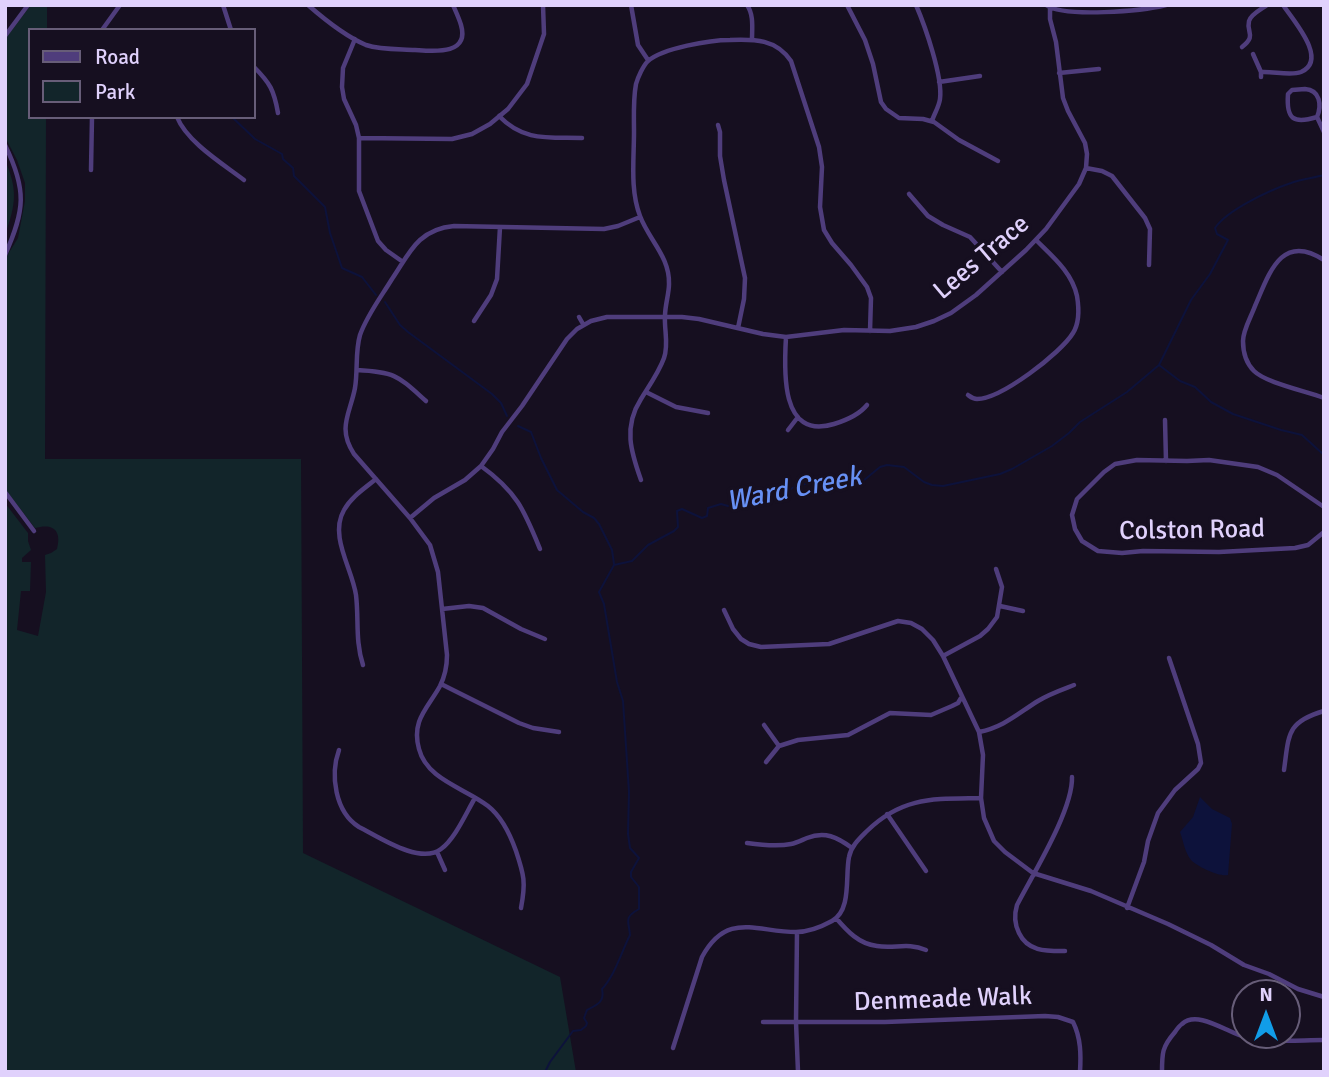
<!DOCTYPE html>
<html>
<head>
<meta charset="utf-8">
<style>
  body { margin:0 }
  #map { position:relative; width:1329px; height:1077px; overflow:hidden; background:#160f20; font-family:Signika,sans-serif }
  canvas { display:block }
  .frame { position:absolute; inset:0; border:7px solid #e0d1fc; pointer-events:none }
  .legend { position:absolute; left:28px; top:28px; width:228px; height:91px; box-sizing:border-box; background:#160f20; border:2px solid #675d78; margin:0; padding:9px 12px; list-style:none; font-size:21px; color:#e0d1fc }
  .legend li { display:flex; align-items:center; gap:14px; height:35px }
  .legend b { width:35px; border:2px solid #675d78 }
  .north { position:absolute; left:1231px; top:979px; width:70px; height:70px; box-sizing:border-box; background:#160f20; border:2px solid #675d78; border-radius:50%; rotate:0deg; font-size:19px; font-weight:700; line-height:28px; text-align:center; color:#e0d1fc }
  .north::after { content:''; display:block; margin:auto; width:24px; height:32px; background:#119de8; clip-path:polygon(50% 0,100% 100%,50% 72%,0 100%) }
</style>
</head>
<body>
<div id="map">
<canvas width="1329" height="1077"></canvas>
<div class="frame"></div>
<ul class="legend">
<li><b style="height:9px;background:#4f3d7c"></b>Road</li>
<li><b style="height:19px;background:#12252a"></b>Park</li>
</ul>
<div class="north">N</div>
</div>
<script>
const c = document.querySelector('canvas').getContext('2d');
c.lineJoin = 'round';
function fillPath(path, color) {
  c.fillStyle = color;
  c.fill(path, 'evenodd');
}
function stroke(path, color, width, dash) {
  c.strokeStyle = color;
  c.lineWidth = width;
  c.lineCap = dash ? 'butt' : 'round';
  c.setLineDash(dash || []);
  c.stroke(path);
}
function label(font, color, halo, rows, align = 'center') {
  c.font = font + ' Signika,sans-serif';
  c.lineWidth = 7;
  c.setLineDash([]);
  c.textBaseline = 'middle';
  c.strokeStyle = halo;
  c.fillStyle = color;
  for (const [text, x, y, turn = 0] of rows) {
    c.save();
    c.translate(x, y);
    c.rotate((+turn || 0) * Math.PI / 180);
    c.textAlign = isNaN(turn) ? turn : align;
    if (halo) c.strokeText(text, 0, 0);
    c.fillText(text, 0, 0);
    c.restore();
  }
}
fillPath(new Path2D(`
  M31,5h16v25h-17v87h16l-1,342h256l2,394 257,124 16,95h-571v-569l23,30v8l3,9 -9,8v4h9l-1,29h-9l-4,39 21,6 8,-44 -1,-37 6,-2 6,-4c5,-19 -4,-26 -22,-21l-30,-39v-230l13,-21 7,-37v-18l-8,-23 -12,-23v-98z
  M5,160c13,30 11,44 0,75z`), '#12252a');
fillPath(new Path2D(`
  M1200,797l12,12 18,9 2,6 -4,51c-9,2 -30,-8 -37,-15 -6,-7 -8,-20 -11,-28l13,-15z`), '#0d123b');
stroke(new Path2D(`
  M232,117l23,22 27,15 1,5 10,9 1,8 31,31 5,26 12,35 20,9 14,18
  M385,302l15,23 8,7 84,62 9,9 6,13
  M1159,365l21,16 15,6 16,15 22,12 48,16 21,5 22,20
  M518,426l13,6 10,26 16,32 26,22 11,6 5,6 13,26 2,14
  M545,1072l5,-10 23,-31 8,-1 5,-4 1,-3 -3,-5 3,-8c10,-5 18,-8 15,-21 13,-14 19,-36 28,-54 -1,-14 -7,-17 9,-26v-22l-8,-10v-5l8,-14 -9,-10 -2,-14 1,-42 -6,-91 -6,-19 -13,-78 -5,-12 15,-27 18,-4 16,-16 26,-14 4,-4 -1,-16 5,-2 20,9 5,-2 1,-8 13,-4 7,2 22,-7 27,-1 17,-11 41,-11h10l10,4 8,1 17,-14 7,-2 17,2 20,15 8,3 11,1 57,-12 12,-5 40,-23 17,-13 11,-11 47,-30 32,-27 32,-65 19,-26 18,-34 -11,-6 -2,-6c12,-18 55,-38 76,-45 11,-4 22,-5 33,-8`), '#0d123b', 2);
stroke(new Path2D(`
  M223,5l8,25
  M308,5c16,14 39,32 58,40 15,5 33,4 49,5 17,1 55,6 46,-25 -2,-7 -5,-13 -8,-20
  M631,5l7,40 10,15
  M747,5c7,10 5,23 5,35
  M847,5l18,35 8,24 8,38 5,7 13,9 24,1 11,3 25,18 39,21
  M916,5c9,21 27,72 24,94 -1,8 -6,15 -8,22
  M1046,5c18,13 97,6 120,0
  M102,30l18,-25
  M5,36l23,-31
  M355,39l-12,29 -1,19 2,12 12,26 3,13v53l19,50 8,9 17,12
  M1242,47c15,-12 4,-14 7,-26 2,-7 13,-12 18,-16
  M1253,54l8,18
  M254,67c16,16 20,23 24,46
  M1059,73l40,-4
  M1261,77v-5c12,-1 29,4 40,0 28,-12 -8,-52 -18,-67
  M939,82l41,-6
  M1305,89c15,1 17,16 12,28 -23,7 -31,3 -29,-23l4,-4z
  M499,116c25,26 50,21 83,22
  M177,117c10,25 46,47 67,63
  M1317,117l7,15
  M718,125l2,7v24l4,24 21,98 -1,21 -6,29
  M359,138l93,1 20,-5 18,-10 18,-15 19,-25 17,-50 -1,-29
  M5,145c22,45 20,65 0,110
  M1086,168l16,3 10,5 33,42 5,11 -1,36
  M91,170l1,-53
  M909,194l19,22 15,9 27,12 32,35
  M1324,260c-43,-28 -55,14 -69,46 -4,11 -12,24 -12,35 0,11 3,22 11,30 12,12 52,20 70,27
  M579,317l4,7
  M474,321l17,-26 6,-16 3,-52
  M786,337c-2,33 -6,104 48,87 13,-4 25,-9 33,-19
  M357,370c39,2 41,6 69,31
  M646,392l30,15 32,6
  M968,395c4,3 5,4 9,4 24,0 84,-46 96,-66 7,-11 6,-25 4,-37 -5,-24 -25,-40 -41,-56
  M1165,420l1,41
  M788,430l10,-13
  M481,466c36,26 43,44 59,83
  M641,480c-10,-28 -18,-53 0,-81 8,-13 18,-27 23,-41 5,-14 0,-28 1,-42 0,-11 4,-22 4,-32 1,-27 -20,-44 -29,-68 -10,-26 -6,-56 -6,-84 0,-16 -1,-32 2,-48 2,-7 7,-18 12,-23 15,-13 62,-21 82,-21 25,-1 46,-1 61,21l28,86 3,20 -2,40 4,23 8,13 19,22 16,22 4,11 -1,33
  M5,492l29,39
  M1324,507l-47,-32 -19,-8 -49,-7 -22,1 -50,-1 -22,4 -11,8 -27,27 -5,16 3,14 7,12 16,10 24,2 21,-2 76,1 76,-4 13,-3 16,-13
  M410,518l24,-20 31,-18 16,-14 12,-17 9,-17 20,-26 45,-67 10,-10 14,-8 16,-4h75l17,2 64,15 23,3 58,-7 46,1 26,-4 18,-6 17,-8 25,-18 50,-45 20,-21 33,-45 7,-16 1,-14 -2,-11 -17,-32 -5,-13 -7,-56 -6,-23v-11
  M1000,606l23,5
  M442,609l27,-3 14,2 38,21 24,10
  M724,610l9,19 8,10 8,5 12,3 68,-3 69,-23 13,2 11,6 11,11 10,16 36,76 4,23 -2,43 3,20 10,23 11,11 28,21 58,18 77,33 43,21 33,20 25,9 29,15 26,8
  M943,656l37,-20 8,-7 9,-12 5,-30 -6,-18
  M363,665c-8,-25 -4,-45 -7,-70 -4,-27 -27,-59 -12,-85 7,-13 21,-22 32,-31
  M441,684l78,39 14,5 26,4
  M764,725l15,21
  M979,732c25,-5 38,-18 59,-31 11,-7 23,-11 36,-16
  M339,750c-9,25 -4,62 20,77 20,10 61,38 82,22 14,-10 25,-36 34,-51
  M766,762l13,-16 19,-6 50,-5 42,-22 41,2 21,-9 6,-3 3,-5
  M1284,770c5,-35 2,-48 40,-59
  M887,814l39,57
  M747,843c14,2 30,4 44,1 6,-1 11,-4 16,-6 18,-7 30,-1 45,10
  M437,852l8,18
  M521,908c5,-26 3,-33 -5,-57 -6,-17 -14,-34 -28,-45 -23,-18 -61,-26 -69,-57 -8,-29 9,-41 21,-63 5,-10 7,-21 7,-31l-9,-83 -8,-27 -20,-27 -56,-64c-17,-26 -4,-40 1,-66 3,-18 0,-36 5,-53 7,-20 21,-38 32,-56 9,-13 17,-29 28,-39 10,-9 22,-13 34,-14l150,3 14,-3 22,-9
  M1127,908l17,-46 4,-21 10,-28 17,-23 23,-21 3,-6 -3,-19 -29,-86
  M836,918c11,13 23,26 41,28 18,3 30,-4 49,4
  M797,932l-1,90 2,50
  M1065,951c-18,0 -37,1 -46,-18 -5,-10 -5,-18 -2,-28 16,-31 56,-95 55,-128
  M763,1022h122l160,-6 13,1 15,5c8,16 8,33 7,50
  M673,1048l29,-91c25,-46 54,-25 94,-25 12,0 25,-5 36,-11 20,-11 13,-45 17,-64 2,-11 11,-19 18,-26 36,-35 68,-32 114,-33
  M1162,1072c0,-19 0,-25 13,-40 2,-3 4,-6 7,-8 16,-15 47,10 66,14 21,5 53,2 76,2`), '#4f3d7c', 4.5);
label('26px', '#e0d1fc', '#160f20', [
  ["Lees Trace",982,258,-40],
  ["Colston Road",1192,531,-1],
  ["Denmeade Walk",943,1000,-2]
]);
label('italic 28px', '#6790f4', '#160f20', [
  ["Ward Creek",794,490,-11]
]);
</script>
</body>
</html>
